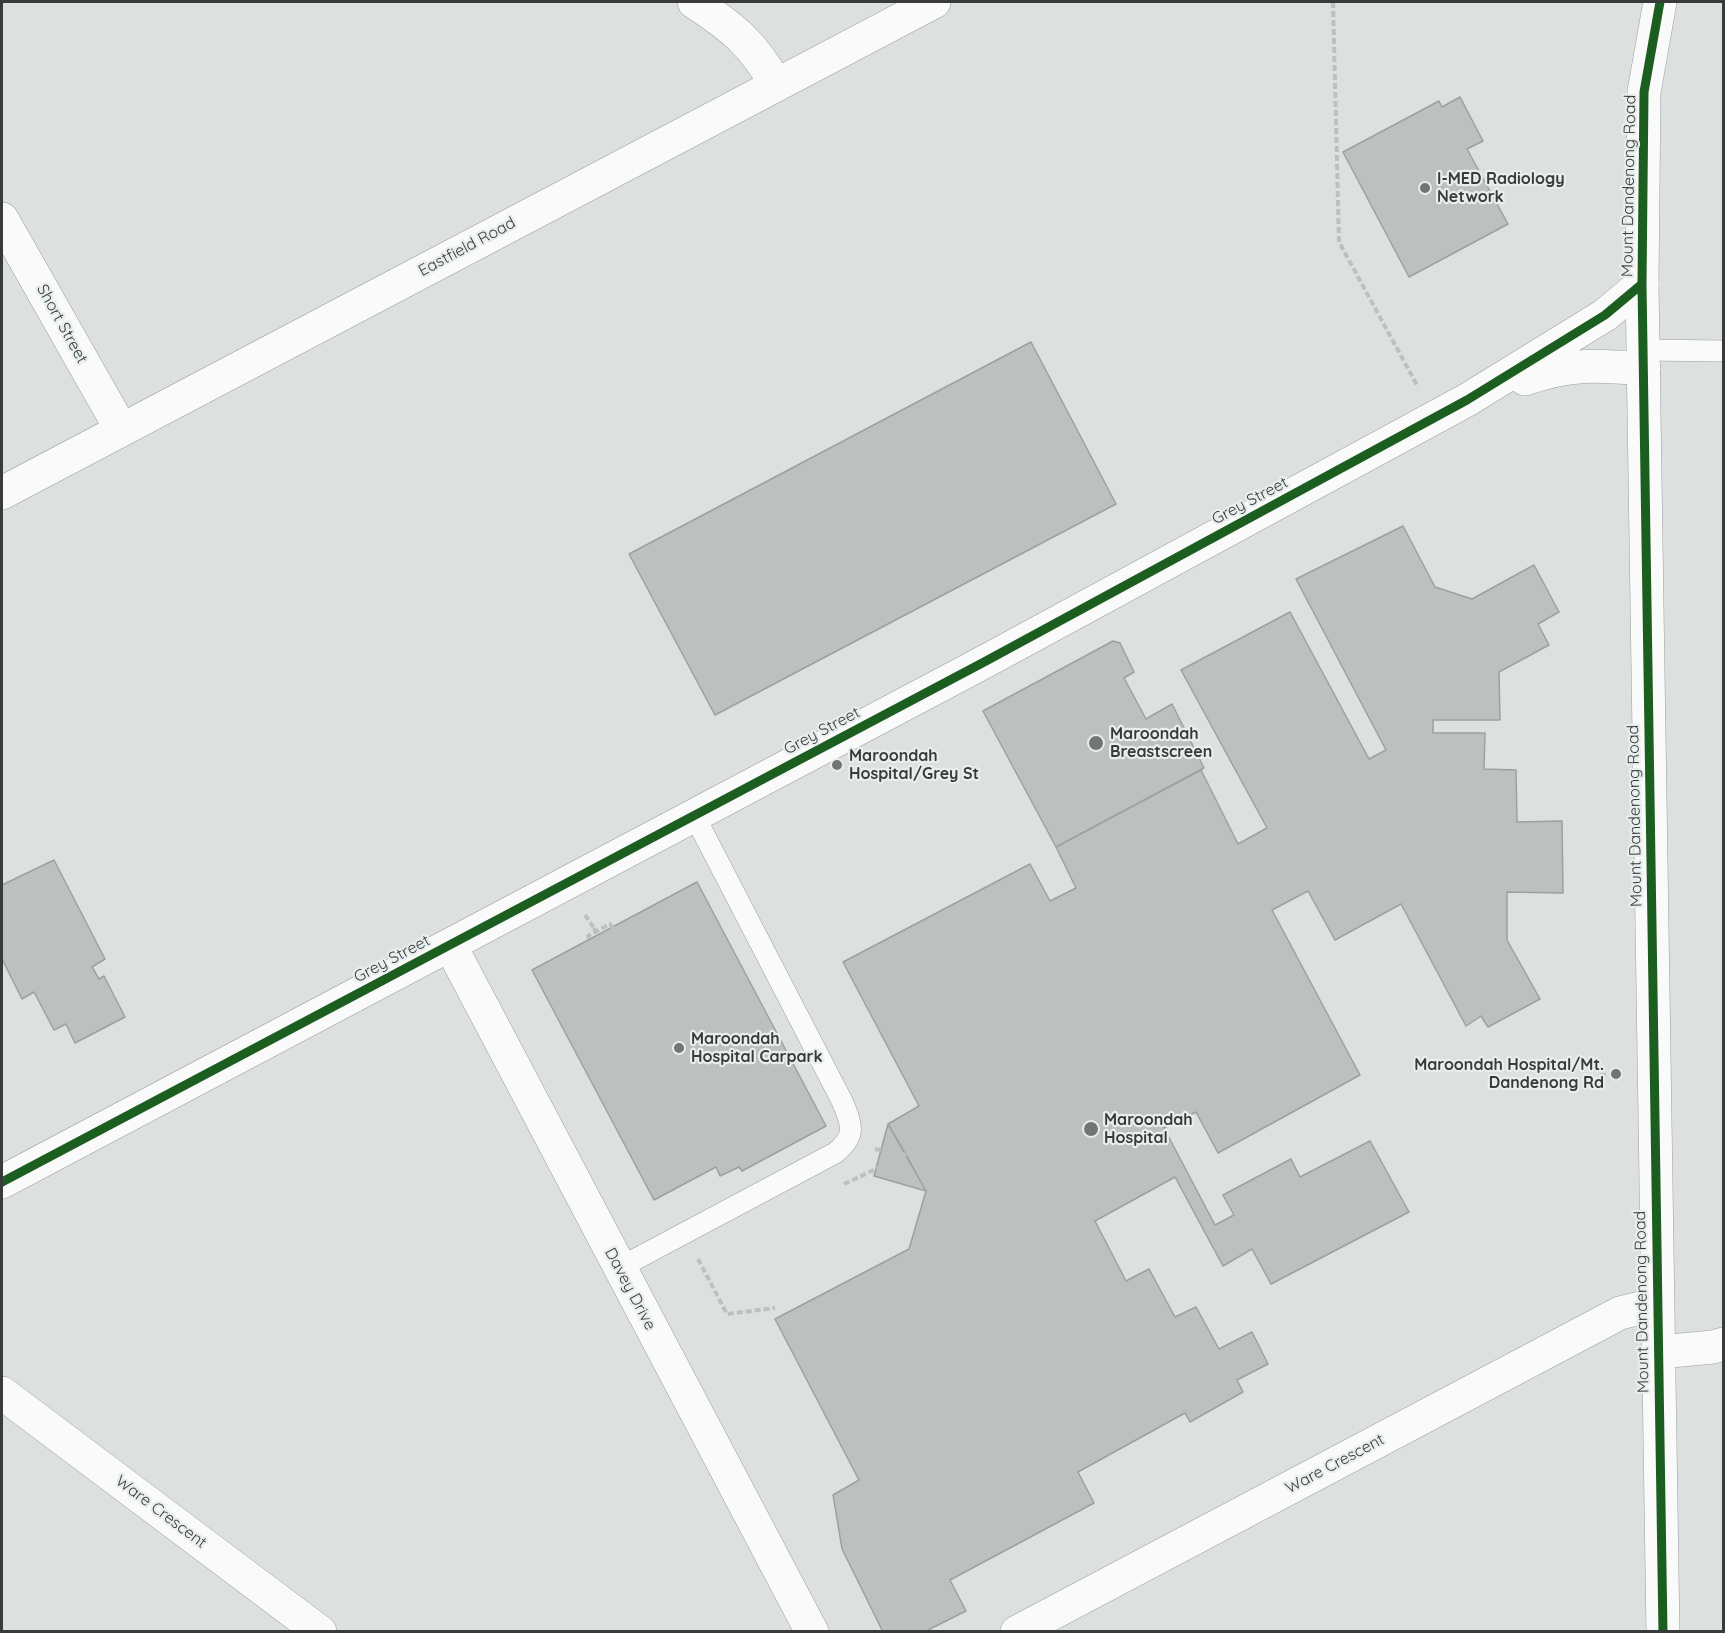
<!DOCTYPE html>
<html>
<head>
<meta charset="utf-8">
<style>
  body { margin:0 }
  #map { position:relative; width:1725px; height:1633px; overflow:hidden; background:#dce0df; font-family:Quicksand,sans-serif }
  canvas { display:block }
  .frame { position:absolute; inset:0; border:3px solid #393b3b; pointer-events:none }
</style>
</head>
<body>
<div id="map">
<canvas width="1725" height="1633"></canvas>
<div class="frame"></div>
</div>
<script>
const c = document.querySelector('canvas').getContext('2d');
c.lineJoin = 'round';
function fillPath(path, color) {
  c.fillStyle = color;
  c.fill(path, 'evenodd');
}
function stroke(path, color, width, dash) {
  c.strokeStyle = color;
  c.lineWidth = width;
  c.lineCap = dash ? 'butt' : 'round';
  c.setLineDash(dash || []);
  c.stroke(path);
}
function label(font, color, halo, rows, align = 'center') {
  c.font = font + ' Quicksand,sans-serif';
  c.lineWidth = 4.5;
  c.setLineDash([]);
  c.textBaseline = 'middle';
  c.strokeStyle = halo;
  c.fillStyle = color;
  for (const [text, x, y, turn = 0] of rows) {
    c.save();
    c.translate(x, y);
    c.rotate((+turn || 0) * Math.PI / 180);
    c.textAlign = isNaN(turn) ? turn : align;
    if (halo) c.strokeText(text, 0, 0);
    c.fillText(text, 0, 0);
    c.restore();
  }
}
const building = new Path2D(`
  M1460,97l23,44 -16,8 41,75 -99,53 -66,-125 96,-51 3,6z
  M1031,342l85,162 -401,211 -86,-161z
  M1403,526l32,61 37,12 62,-34 25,47 -21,12 11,21 -50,27 1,48h-67v13h52l-1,36 32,1 1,52 45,-1 1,72 -56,-1v48l33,59 -52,28 -7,-11 -15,10 -65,-122 -66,36 -27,-49 -36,19 88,165 -142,78 -22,-41 -32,16 51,97 19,-10 -11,-20 68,-36 9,18 70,-36 39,71 -138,72 -19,-35 -29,17 -48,-89 -80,44 31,60 23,-12 26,48 21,-10 23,42 33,-17 16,32 -31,16 6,12 -53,30 -5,-9 -107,59 16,31 -144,77 16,31 -42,21h-41l-41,-83 -9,-54 26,-15 -84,-161 134,-70 17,-58 -38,-67 31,-18 -76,-144 187,-98 20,37 26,-13 -20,-41 145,-77 37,74 29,-16 -86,-158 109,-58 79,147 17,-9 -90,-171z
  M1113,641l7,2 14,29 -10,6 22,41 26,-15 32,64 -148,79 -73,-136z
  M54,860l51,99 -13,8 7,12 5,-3 21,41 -50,26 -9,-19 -12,6 -20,-38 -12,7 -20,-40v-74z
  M697,882l129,244 -84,45 -3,-4 -19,9 -4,-9 -62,33 -122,-230z
  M888,1124l18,31 20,36 -52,-15z`);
fillPath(building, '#bcc0bf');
stroke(building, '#9da09f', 1.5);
const lane = new Path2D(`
  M1644,350l80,1
  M619,1268l216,-115c22,-17 17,-29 7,-52l-148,-286`);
const street = new Path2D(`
  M694,2c38,25 60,42 82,83
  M2,219l119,210
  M1525,379c47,-16 71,-14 119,-10
  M450,945l362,687
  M2,1182l984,-521 481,-261 138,-85 37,-31
  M2,1393l318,239
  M1017,1632l603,-319 36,-9`);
const secondary = new Path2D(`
  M2,493l932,-491`);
const primary = new Path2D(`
  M1660,2l-16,90 -2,192 21,1348
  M1659,1352l54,-5 11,-3`);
stroke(lane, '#9b9e9e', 22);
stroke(street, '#9b9e9e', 34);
stroke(secondary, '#9b9e9e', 34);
stroke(primary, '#9b9e9e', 34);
stroke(new Path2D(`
  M1333,2l6,240 79,145
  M585,915l9,13
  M572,954l19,-11 -3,-7 22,-12 4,6 -12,7
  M1600,1075l16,-1
  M875,1149l31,6
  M844,1184l62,-29
  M698,1259l29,55 48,-6`), '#bec0bf', 4, [6, 3]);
stroke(lane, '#fafafa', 21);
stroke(street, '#fafafa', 33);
stroke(secondary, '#fafafa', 33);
stroke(primary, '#fafafa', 33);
stroke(new Path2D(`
  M594,928l5,11 3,-2`), '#bec0bf', 4, [6, 3]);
stroke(new Path2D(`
  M1660,2l-16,90 -2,192 21,1348
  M2,1182l984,-521 481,-261 138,-85 37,-31`), '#1b5e20', 9);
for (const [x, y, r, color] of [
  [1425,188,6,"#727574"],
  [1096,743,8,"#727574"],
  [837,765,6,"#727574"],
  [679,1048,6,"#727574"],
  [1616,1074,6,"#727574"],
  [1091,1129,8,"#727574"]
]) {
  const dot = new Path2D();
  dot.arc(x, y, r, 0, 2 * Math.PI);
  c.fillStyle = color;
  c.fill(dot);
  stroke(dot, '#e8eeed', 2);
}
label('bold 16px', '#393b3b', '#e8eeed', [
  ["I-MED Radiology",1437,179],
  ["Network",1437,197],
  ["Maroondah",1110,734],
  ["Breastscreen",1110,752],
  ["Maroondah",849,756],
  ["Hospital/Grey St",849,774],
  ["Maroondah",691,1039],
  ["Hospital Carpark",691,1057],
  ["Maroondah Hospital/Mt.",1604,1065,"right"],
  ["Dandenong Rd",1604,1083,"right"],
  ["Maroondah",1104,1120],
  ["Hospital",1104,1138]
], 'left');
label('16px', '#393b3b', '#e8eeed', [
  ["Mount Dandenong Road",1629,186,-89],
  ["Eastfield Road",467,247,-28],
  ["Short Street",62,324,61],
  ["Grey Street",1250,501,-28],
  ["Grey Street",822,731,-28],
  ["Mount Dandenong Road",1635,816,-91],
  ["Grey Street",392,959,-28],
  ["Davey Drive",630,1289,62],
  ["Mount Dandenong Road",1642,1302,-91],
  ["Ware Crescent",1335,1464,-28],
  ["Ware Crescent",161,1512,37]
]);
</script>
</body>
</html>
